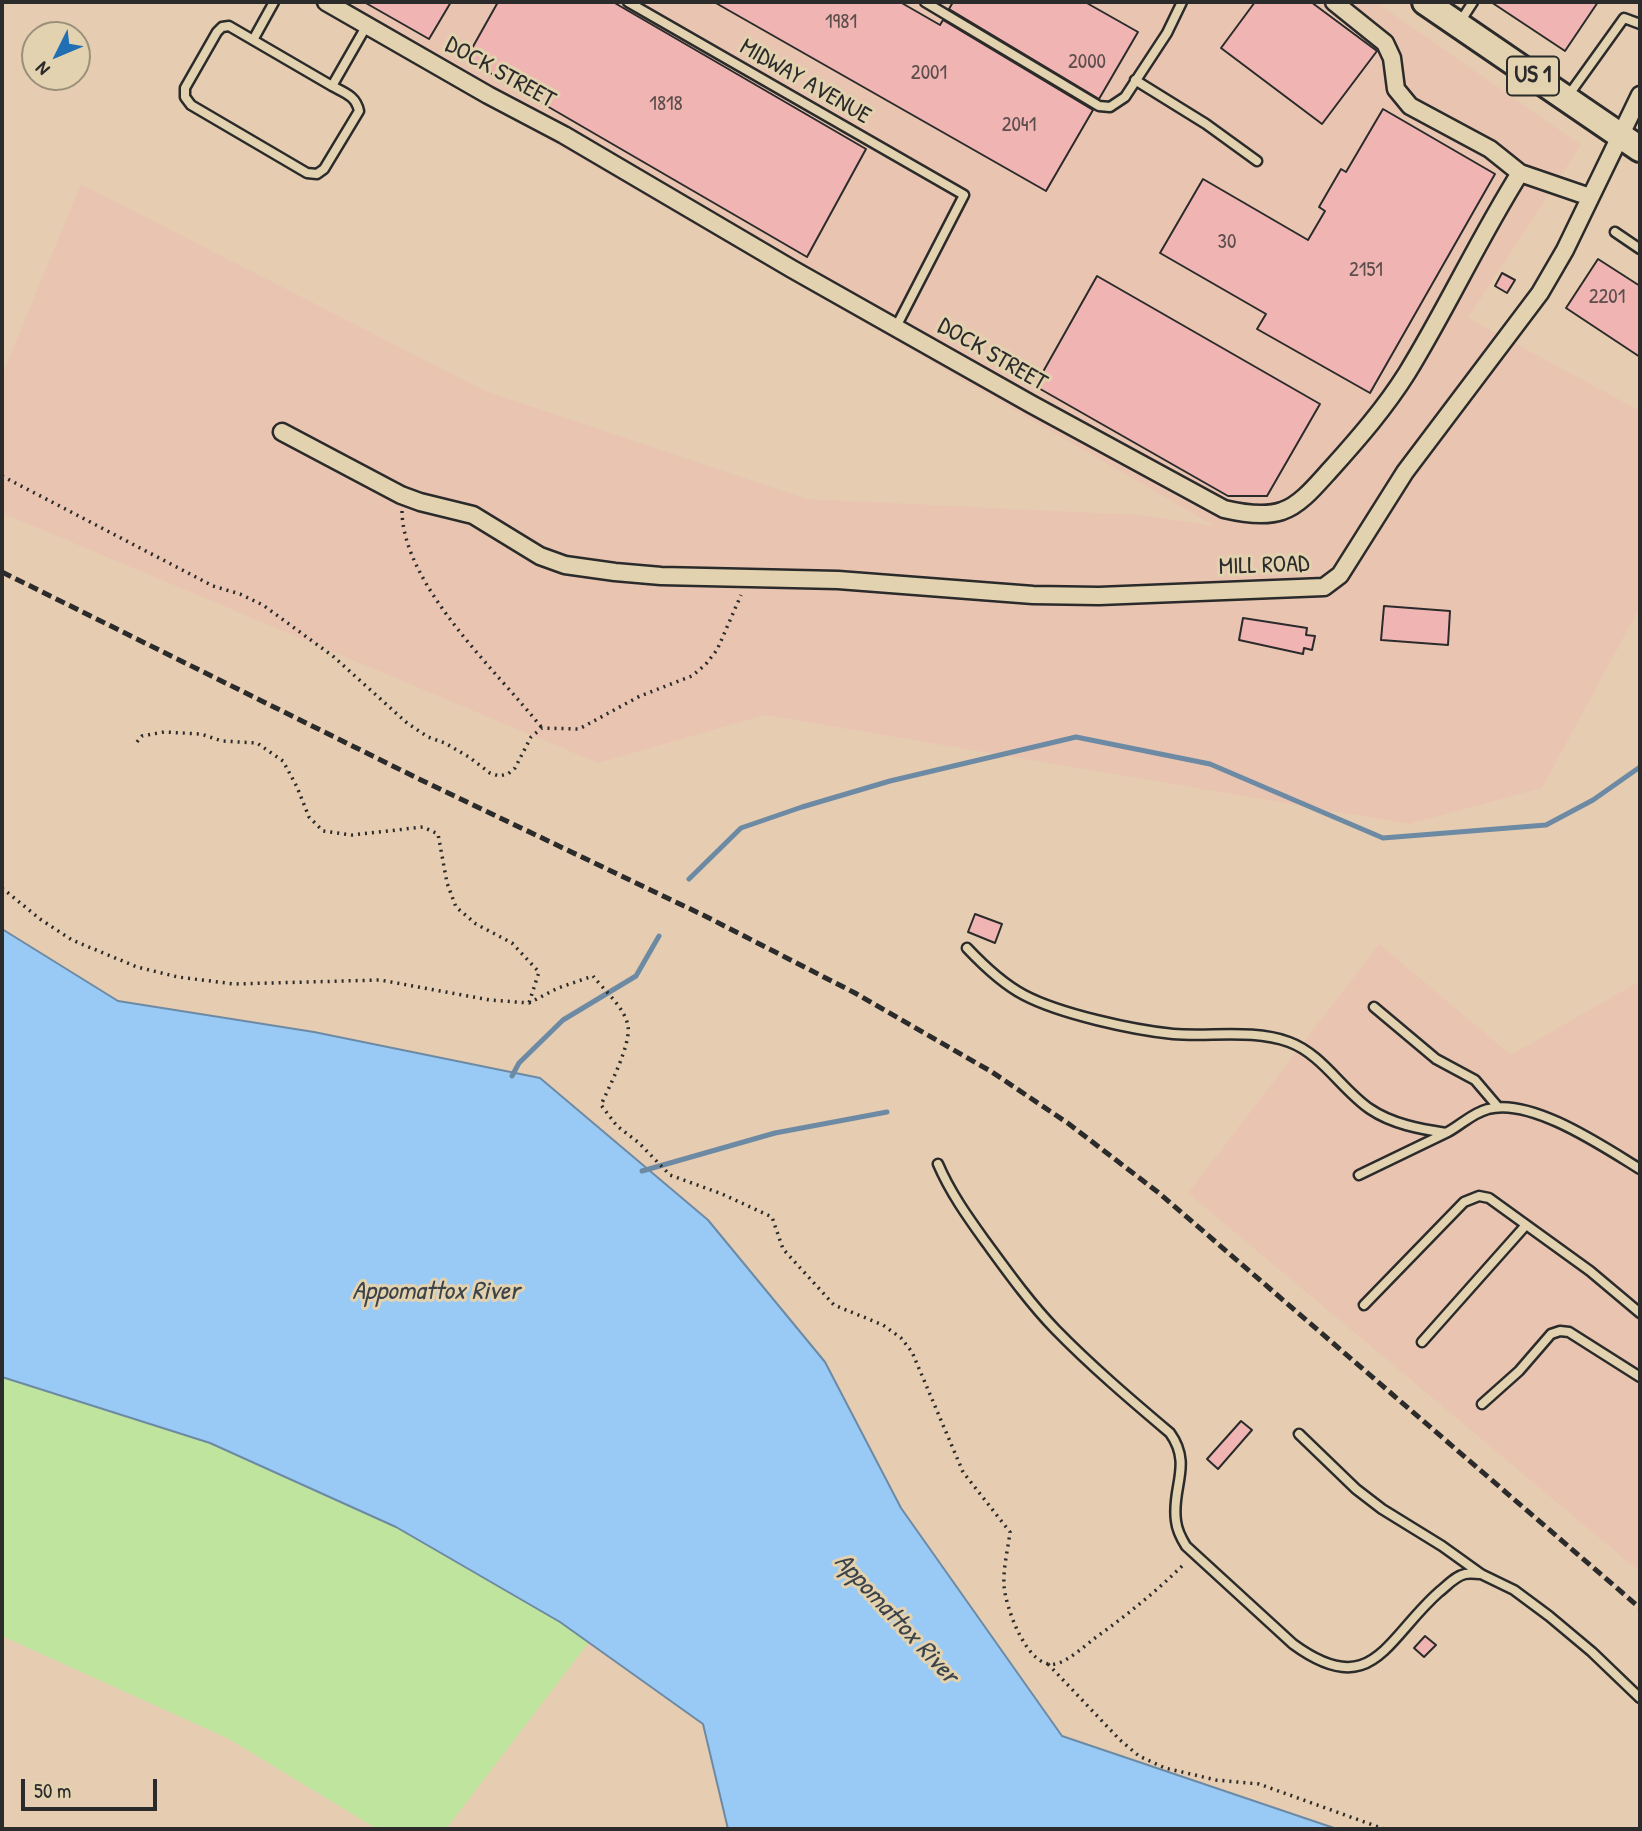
<!DOCTYPE html>
<html>
<head>
<meta charset="utf-8">
<style>
  body { margin:0 }
  #map { position:relative; width:1642px; height:1831px; overflow:hidden; background:#e6ccb0; font-family:"Patrick Hand",sans-serif }
  canvas { display:block }
  .frame { position:absolute; inset:0; border:4px solid #2b2b2b; pointer-events:none }
  .north { position:absolute; left:21px; top:21px; width:70px; height:70px; box-sizing:border-box; background:#e3d2af; border:2px solid #998f7a; border-radius:50%; rotate:227deg; font-size:19px; font-weight:700; line-height:28px; text-align:center; color:#2b2b2b }
  .north::after { content:''; display:block; margin:auto; width:24px; height:32px; background:#1f6fb2; clip-path:polygon(50% 0,100% 100%,50% 72%,0 100%) }
  .scale { position:absolute; left:21px; top:1779px; width:136px; height:32px; box-sizing:border-box; border:4px solid #2b2b2b; border-top:0; padding-left:9px; font-size:21px; line-height:24px; white-space:nowrap; color:#2b2b2b; -webkit-text-stroke:5px #e3d2af; paint-order:stroke }
</style>
</head>
<body>
<div id="map">
<canvas width="1642" height="1831"></canvas>
<div class="frame"></div>
<div class="north">N</div>
<div class="scale">50 m</div>
</div>
<script>
const c = document.querySelector('canvas').getContext('2d');
c.lineJoin = 'round';
function fillPath(path, color) {
  c.fillStyle = color;
  c.fill(path, 'evenodd');
}
function stroke(path, color, width, dash) {
  c.strokeStyle = color;
  c.lineWidth = width;
  c.lineCap = dash ? 'butt' : 'round';
  c.setLineDash(dash || []);
  c.stroke(path);
}
function label(font, color, halo, rows, align = 'center') {
  c.font = font + ' "Patrick Hand",sans-serif';
  c.lineWidth = 6;
  c.setLineDash([]);
  c.textBaseline = 'middle';
  c.strokeStyle = halo;
  c.fillStyle = color;
  for (const [text, x, y, turn = 0] of rows) {
    c.save();
    c.translate(x, y);
    c.rotate((+turn || 0) * Math.PI / 180);
    c.textAlign = isNaN(turn) ? turn : align;
    if (halo) c.strokeText(text, 0, 0);
    c.fillText(text, 0, 0);
    c.restore();
  }
}
fillPath(new Path2D(`
  M310,2h1066l205,143 -113,173 172,93v196l-98,181 -133,36 -644,-109 -167,48 -596,-250v-138l79,-191 404,207 322,108 334,16 74,11z
  M1379,944l132,111 129,-74v591l-452,-379z`), '#e9c5b1');
fillPath(new Path2D(`
  M2,1377l208,66 186,84 164,95 29,20 -143,187h-69l-148,-90 -227,-103z`), '#bfe49e');
const water = new Path2D(`
  M2,929l116,72 196,31 226,46 168,142 117,142 76,146 161,228 275,93h-609l-25,-105 -143,-102 -164,-95 -186,-84 -208,-66z`);
fillPath(water, '#99caf5');
stroke(water, '#6d8aa4', 2);
stroke(new Path2D(`
  M689,879l52,-51 61,-21 88,-26 186,-44 134,27 173,74 163,-13 47,-25 47,-33
  M512,1076l7,-13 44,-43 73,-44 23,-40
  M642,1171l133,-38 112,-21`), '#6d8aa4', 5);
const building = new Path2D(`
  M364,2h87l-22,37z
  M498,2h115l253,147 -59,108 -341,-198z
  M714,2h186l40,23 3,-5 150,90 -47,81z
  M953,2h132l53,30 -39,67 -150,-90z
  M1255,2h56l66,49 -55,73 -101,-76z
  M1491,2h107l-33,49z
  M1383,109l112,65 -125,219 -113,-64 9,-15 -106,-61 43,-74 105,61 17,-29 -6,-4 22,-38 5,3z
  M1598,259l42,27v71l-74,-49z
  M1502,273l13,7 -8,13 -12,-7z
  M1097,276l223,128 -53,92h-39l-193,-110z
  M1384,606l66,5 -2,34 -67,-5z
  M1243,618l64,10 -1,7 9,1 -3,14 -8,-2 -1,6 -64,-14z
  M975,914l27,10 -7,19 -27,-11z
  M1241,1421l11,9 -34,39 -11,-10z
  M1425,1636l11,9 -12,12 -10,-9z`);
fillPath(building, '#f0b5b2');
stroke(building, '#2b2b2b', 2);
const service = new Path2D(`
  M628,2l336,193 -68,132
  M925,2l174,104 11,1 15,-10 42,-64 15,-31
  M1460,22l13,-20
  M253,40l21,-38
  M1135,80l71,44 51,37
  M332,86l-103,-60 -7,1 -5,5 -32,56v9l6,8 116,68 10,1 7,-5 35,-58c-3,-15 -14,-18 -27,-25l35,-61
  M1568,96l56,-78 16,6
  M1615,232l25,17
  M967,948c17,18 36,36 57,47 36,19 109,35 149,39 38,3 80,-5 116,8 33,12 53,48 81,67 22,15 50,20 76,24 14,-7 26,-20 42,-24 43,-12 116,38 152,60
  M1374,1007l62,52 39,21 23,27
  M938,1164c12,28 29,52 47,77 22,30 44,61 70,88 36,37 76,71 115,104 23,32 1,55 6,88 1,9 5,17 10,25l107,98c79,58 93,-5 146,-52 8,-6 16,-16 26,-18 5,-1 11,0 16,0
  M1359,1175l87,-42
  M1364,1305l100,-103 15,-6 10,2 101,73 50,42
  M1422,1342l104,-117
  M1482,1404l37,-33 32,-37 9,-3 9,1 71,45
  M1299,1434l57,55 26,20 60,37 39,28 33,16 35,26 43,36 48,46`);
const minor = new Path2D(`
  M326,2l162,93 76,40 228,134 239,135 193,105c17,4 41,8 58,2 19,-6 36,-28 49,-42 27,-30 54,-61 76,-96 40,-65 72,-135 113,-200
  M1334,2l51,41 7,15 4,31 14,17 80,43 30,24 70,24
  M282,432l119,63 19,7 53,13 67,41 25,9 50,7 46,4 177,4 195,15 66,1 225,-9 16,-12 65,-103 135,-179 25,-43 75,-155`);
const primary = new Path2D(`
  M1425,2l215,147`);
stroke(service, '#2b2b2b', 13);
stroke(minor, '#2b2b2b', 21);
stroke(primary, '#2b2b2b', 30);
stroke(new Path2D(`
  M2,476l211,110 27,8 23,11 71,52 73,66 21,14 17,6 24,14 21,16 9,3 9,-2 7,-6 16,-31 11,-9 37,1 61,-33 52,-20 14,-12 11,-14 24,-55
  M402,511c1,75 95,160 140,217
  M137,742l5,-6 22,-4 37,2 21,7 35,2 26,18 14,26 12,30 14,14 29,4 71,-8 15,7 9,49 9,24 20,17 36,19 27,29 -10,31
  M2,888l38,31 32,21 65,27 41,10 56,7 146,-4 110,20 39,3 29,-15 35,-12c11,14 32,32 35,50 3,19 -19,61 -27,79l16,21 22,17 31,32 52,19 50,23 11,32 51,56 49,20 18,13 11,14 51,120 47,60c-2,17 -7,36 -6,53 1,21 23,84 51,79 14,-3 28,-17 40,-26 32,-23 62,-47 90,-75
  M1048,1664l72,76 19,16 26,12 51,12 43,4 125,45`), '#2b2b2b', 3.5, [2, 5]);
stroke(service, '#e3d2af', 8);
stroke(minor, '#e3d2af', 16);
stroke(primary, '#e3d2af', 24);
stroke(new Path2D(`
  M2,572l419,208 284,136 150,77 137,79 77,52 90,69 481,415`), '#2b2b2b', 5, [10, 5]);
label('21px', '#5c4e4d', null, [
  ["1981",841,22],
  ["2000",1087,62],
  ["2001",929,73],
  ["1818",666,104],
  ["2041",1019,125],
  ["30",1227,242],
  ["2151",1366,270],
  ["2201",1607,297]
]);
for (const [x, y, w] of [
  [1533,76,52]
]) {
  const box = new Path2D();
  box.roundRect(x - w / 2, y - 19.5, w, 39, 5);
  c.fillStyle = '#e3d2af';
  c.fill(box);
  stroke(box, '#2b2b2b', 2);
}
label('bold 23px', '#2b2b2b', null, [
  ["US 1",1533,76]
]);
label('24px', '#2b2b2b', '#e3d2af', [
  ["DOCK STREET",500,73,29],
  ["MIDWAY AVENUE",805,82,30],
  ["DOCK STREET",992,355,30],
  ["MILL ROAD",1264,566,-2]
]);
label('italic 26px', '#3c4349', '#e3d2af', [
  ["Appomattox River",436,1292],
  ["Appomattox River",896,1619,47]
]);
</script>
</body>
</html>
